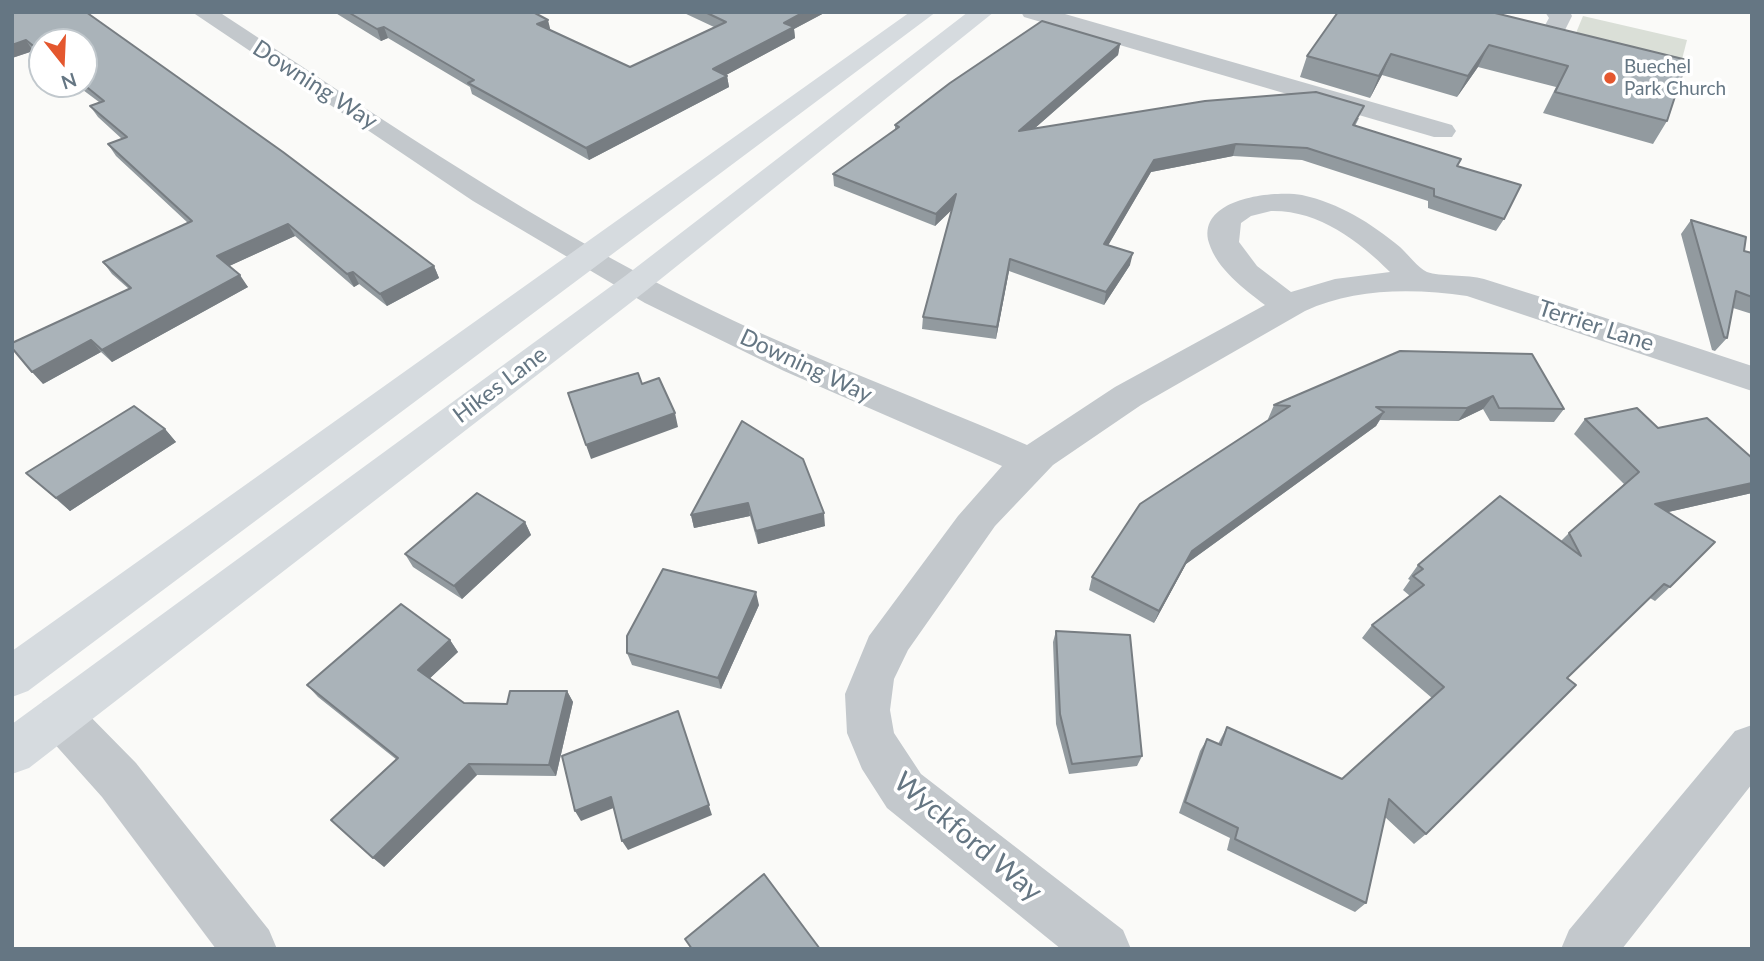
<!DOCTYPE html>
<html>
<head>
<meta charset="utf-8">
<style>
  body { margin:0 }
  #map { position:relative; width:1764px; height:961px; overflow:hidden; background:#fafaf8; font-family:Lato,sans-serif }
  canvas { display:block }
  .frame { position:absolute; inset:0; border:14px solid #657683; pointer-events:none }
  .north { position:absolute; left:28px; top:28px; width:70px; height:70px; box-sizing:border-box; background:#fff; border:2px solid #c1c8cd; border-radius:50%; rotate:162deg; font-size:19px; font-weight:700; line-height:28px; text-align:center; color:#657683 }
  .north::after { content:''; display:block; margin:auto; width:24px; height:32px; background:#e4572e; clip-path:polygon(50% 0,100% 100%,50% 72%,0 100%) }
</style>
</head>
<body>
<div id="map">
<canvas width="1764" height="961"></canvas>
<div class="frame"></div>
<div class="north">N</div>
</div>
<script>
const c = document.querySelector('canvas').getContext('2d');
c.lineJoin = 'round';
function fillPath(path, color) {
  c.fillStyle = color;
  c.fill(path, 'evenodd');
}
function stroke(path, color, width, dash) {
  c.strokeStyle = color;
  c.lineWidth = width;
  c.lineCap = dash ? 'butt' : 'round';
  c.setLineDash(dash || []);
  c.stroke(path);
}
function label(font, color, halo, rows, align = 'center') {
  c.font = font + ' Lato,sans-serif';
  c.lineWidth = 7;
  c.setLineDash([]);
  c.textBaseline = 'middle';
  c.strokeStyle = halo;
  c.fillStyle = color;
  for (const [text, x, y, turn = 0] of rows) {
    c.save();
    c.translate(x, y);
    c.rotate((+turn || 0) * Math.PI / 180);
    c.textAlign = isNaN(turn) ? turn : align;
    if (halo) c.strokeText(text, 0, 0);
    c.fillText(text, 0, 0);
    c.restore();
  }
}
fillPath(new Path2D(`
  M1583,16l104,24 -8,31 -108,-26z`), '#dadfd7');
fillPath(new Path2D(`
  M192,12h27c147,96 293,197 450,277 116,60 238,104 358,156l88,-58 150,-82c-21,-16 -48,-36 -56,-62 -13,-45 65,-53 93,-48 37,8 69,28 98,52 7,6 18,21 27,25 13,5 40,2 57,7 90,28 179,58 268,87v25l-285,-95c-53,-8 -114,-8 -162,15l-164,94 -88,60 -58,61 -87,124 -14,29 -4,31 4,23 27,41 202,156 8,19h-70l-174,-141 -25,-39 -15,-36 -2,-39 24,-58 89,-120 44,-50 -218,-95 -139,-68 -172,-102zM1271,211c47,-1 87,29 119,61l-55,7 -44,13 -34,-26 -18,-24 2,-19 10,-7z
  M1021,12h37l394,113 4,6 -4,6h-18l-410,-120z
  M1433,12h43l68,15 5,-9 -4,-6h25l2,4 -11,22 -15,4 -110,-25z
  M59,695l16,6 61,62 133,167 8,19h-61l-114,-152 -59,-66 -7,-15 7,-15z
  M1752,725v59l-130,165h-61l8,-19 166,-199z`), '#c3c8cc');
fillPath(new Path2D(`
  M910,12h26l-908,679 -16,6v-46z
  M968,12h26l-347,278 -618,478 -17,6v-50l613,-448z`), '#d6dbdf');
fillPath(new Path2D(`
  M12,12l422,254 5,12 -52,28 -28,-22 -5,3 -59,-51 -66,30 19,21 -136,75 -11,-10 -58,32 86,-95 -17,-15 -9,-12 85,-39 -72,-67 -8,-12 14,-5 -24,-22 -8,-11 9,-4 -24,-18h9l-42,-42v16l-9,-7 -21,7z
  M334,12h199l18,19 79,36 84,-40 -32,-15h144l-32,17 1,9 -69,37 1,1 2,11 -140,73 -117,-66 -2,-7 -82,-49 -7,3z
  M1491,12l176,109 -14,23 -110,-31 13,-26 -78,-20 -21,30 -75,-22 -12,23 -70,-21 7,-21z
  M1120,44l-2,11 -84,74 325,-11 -4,8 103,40 46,53 -8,12 -68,-23v-7l-126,-41 -69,-4 -82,16 -43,73 22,20 -26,40 -95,-34 -13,68 -74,-10 1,-12 29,-108 -17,17 -101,-40 -1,-12 62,-44v-5z
  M1691,220l53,31 8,2v61l-19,-6 -6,30 -12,13 -3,-1 -31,-116z
  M1400,351l164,58 -10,13 -64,-1 -7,-12 -25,12 -78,-1 -4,6 -190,138 -32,59 -65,-33 3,-13 178,-158h-2l6,-14z
  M1585,419l73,9 94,65 -84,19 2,75 -15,14 -5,-3 -83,80 -141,156 -12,10 -29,-27 -19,86 -11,9 -128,-62 3,-12 -51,-25 21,-62 7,-12 11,5 9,-17 115,52 90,-81 -70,-60 10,-13 38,-29 -7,-6 7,-10 -2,-1 10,-14 143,-24 8,-8 55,-49 -50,-50z
  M742,421l83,105 -67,18 -8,-28 -56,12 -3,-13z
  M165,429l11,13 -106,69 -44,-38z
  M525,522l6,13 -69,64 -49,-32 -8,-13z
  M759,605l-38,84 -89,-24 -5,-12z
  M1056,631l86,125 -5,10 -68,8 -13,-50 -3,-82z
  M450,640l8,12 -28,26 34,25 43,1 60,-13 6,11 -17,74 -79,-1 -93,92 13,-107 -79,-63 -11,-12z`), '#929a9f');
fillPath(new Path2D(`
  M804,12h22l-32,17 1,9 -80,43 -2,-12 71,-46z
  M548,20l3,12 -14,-8z
  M384,27l4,11 -7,3 -4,-12z
  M26,40l7,11 -21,7v-13z
  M1120,44l-2,11 -100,88 1,-12z
  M1489,45l-11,22 -21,30 11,-21z
  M1391,54l-9,21 -12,23 9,-22z
  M727,76l2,11 -140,73 -3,-12z
  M1236,144l-3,12 -82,16 -49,84 2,-12 50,-84z
  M956,194v12l-21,20 1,-12z
  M288,224l7,12 -70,32 -8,-12z
  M1133,253l-3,12 -26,40 2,-13z
  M1010,259l-1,12 -13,68 1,-12z
  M434,266l5,12 -52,28 -7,-12z
  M353,272l6,12 -5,3 -7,-13z
  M240,275l8,12 -136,75 -10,-12z
  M91,340l10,12 -58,32 -11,-12z
  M1493,396l-10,13 -25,12 9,-13z
  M1384,412l-8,14 -190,138 -32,59 5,-12 33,-60z
  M675,413l3,14 -87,32 -5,-14z
  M165,429l11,13 -106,69 -14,-13z
  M1752,483v10l-110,25 13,-14z
  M748,503l2,13 -56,12 -3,-13z
  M824,513l1,13 -67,18 -2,-13z
  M525,522l6,13 -69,64 -8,-13z
  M756,592l3,13 -38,84 -3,-11z
  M450,640l8,12 -31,29 -9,-11z
  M567,691l6,11 -17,74 -7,-11z
  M678,711l34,104 -84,35 -6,-9z
  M469,764l8,11 -93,92 -11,-9z
  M611,797l5,10 -35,14 -6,-10z`), '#777d82');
const building = new Path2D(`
  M12,12h74l197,140 151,114 -54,28 -27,-22 -6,2 -59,-50 -71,32 23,19 -138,75 -11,-10 -59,32 -20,-24v-5l119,-55 -28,-26 89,-41 -84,-77 19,-7 -37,-31 14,-5 -21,-17h1v-42h-42v11l-16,-13 -14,5z
  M348,12h185l15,8 -11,4 93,43 96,-45 -21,-10h99l-20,11 10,4 -81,42 14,7 -141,72 -118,-65 6,-3 -90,-53 -7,2z
  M1338,12h153l196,48 -20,61 -112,-29 13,-26 -79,-21 -21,31 -77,-22 -12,22 -72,-20z
  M1042,21l78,23 -101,87 186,-30 111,-9 48,14 -11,19 108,34 -4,7 64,19 -17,34 -70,-23v-7l-127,-41 -71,-4 -82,16 -50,84 29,9 -27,39 -96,-33 -13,68 -74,-10 33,-123 -20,20 -103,-40 66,-47 -4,-2 55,-42z
  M1691,220l55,17 -2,14 8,2v44l-16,-6 -9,47 -3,-1z
  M1400,351l132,3 32,55 -65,-1 -6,-12 -26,12 -91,-1 8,5 -192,139 -33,60 -67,-34 48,-73 150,-98 -16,-1z
  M638,373l4,11 17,-6 16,35 -89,32 -18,-52z
  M134,406l31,23 -109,69 -30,-25z
  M1637,408l21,20 49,-10 45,40v25l-97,21 60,38 -45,45 -6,-3 -97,94 9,7 -150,149 -37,-35 -23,104 -131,-64 3,-11 -53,-26 22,-63 14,6 6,-18 115,52 102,-92 -72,-62 52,-40 -11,-9 10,-7 -5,-4 82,-69 81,60 -12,-23 70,-61 -54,-53z
  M742,421l61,38 21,54 -68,18 -8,-28 -57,12z
  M477,493l48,29 -71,64 -49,-32z
  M663,569l93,23 -38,86 -91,-25v-17z
  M401,604l49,36 -32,30 46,33 43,1 3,-13h57l-18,74 -80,-1 -96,94 -42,-38 67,-62 -91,-73z
  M1056,631l74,4 12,121 -70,8 -12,-50z
  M678,711l31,94 -87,36 -11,-44 -36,14 -13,-55z
  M764,874l56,75h-128l-7,-10z`);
fillPath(building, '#aab3b9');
stroke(building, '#777d82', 2);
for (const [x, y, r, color] of [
  [1610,78,7,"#e4572e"]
]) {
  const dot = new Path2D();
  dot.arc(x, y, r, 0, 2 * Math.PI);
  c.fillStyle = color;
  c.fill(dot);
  stroke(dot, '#fff', 2.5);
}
label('19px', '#657683', '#fff', [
  ["Buechel",1624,67],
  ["Park Church",1624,89]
], 'left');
label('23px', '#657683', '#fff', [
  ["Downing Way",315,85,33],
  ["Terrier Lane",1596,326,18],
  ["Downing Way",806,366,25],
  ["Hikes Lane",500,385,-37]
]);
label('28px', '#657683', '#fff', [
  ["Wyckford Way",968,837,40]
]);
</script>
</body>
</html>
